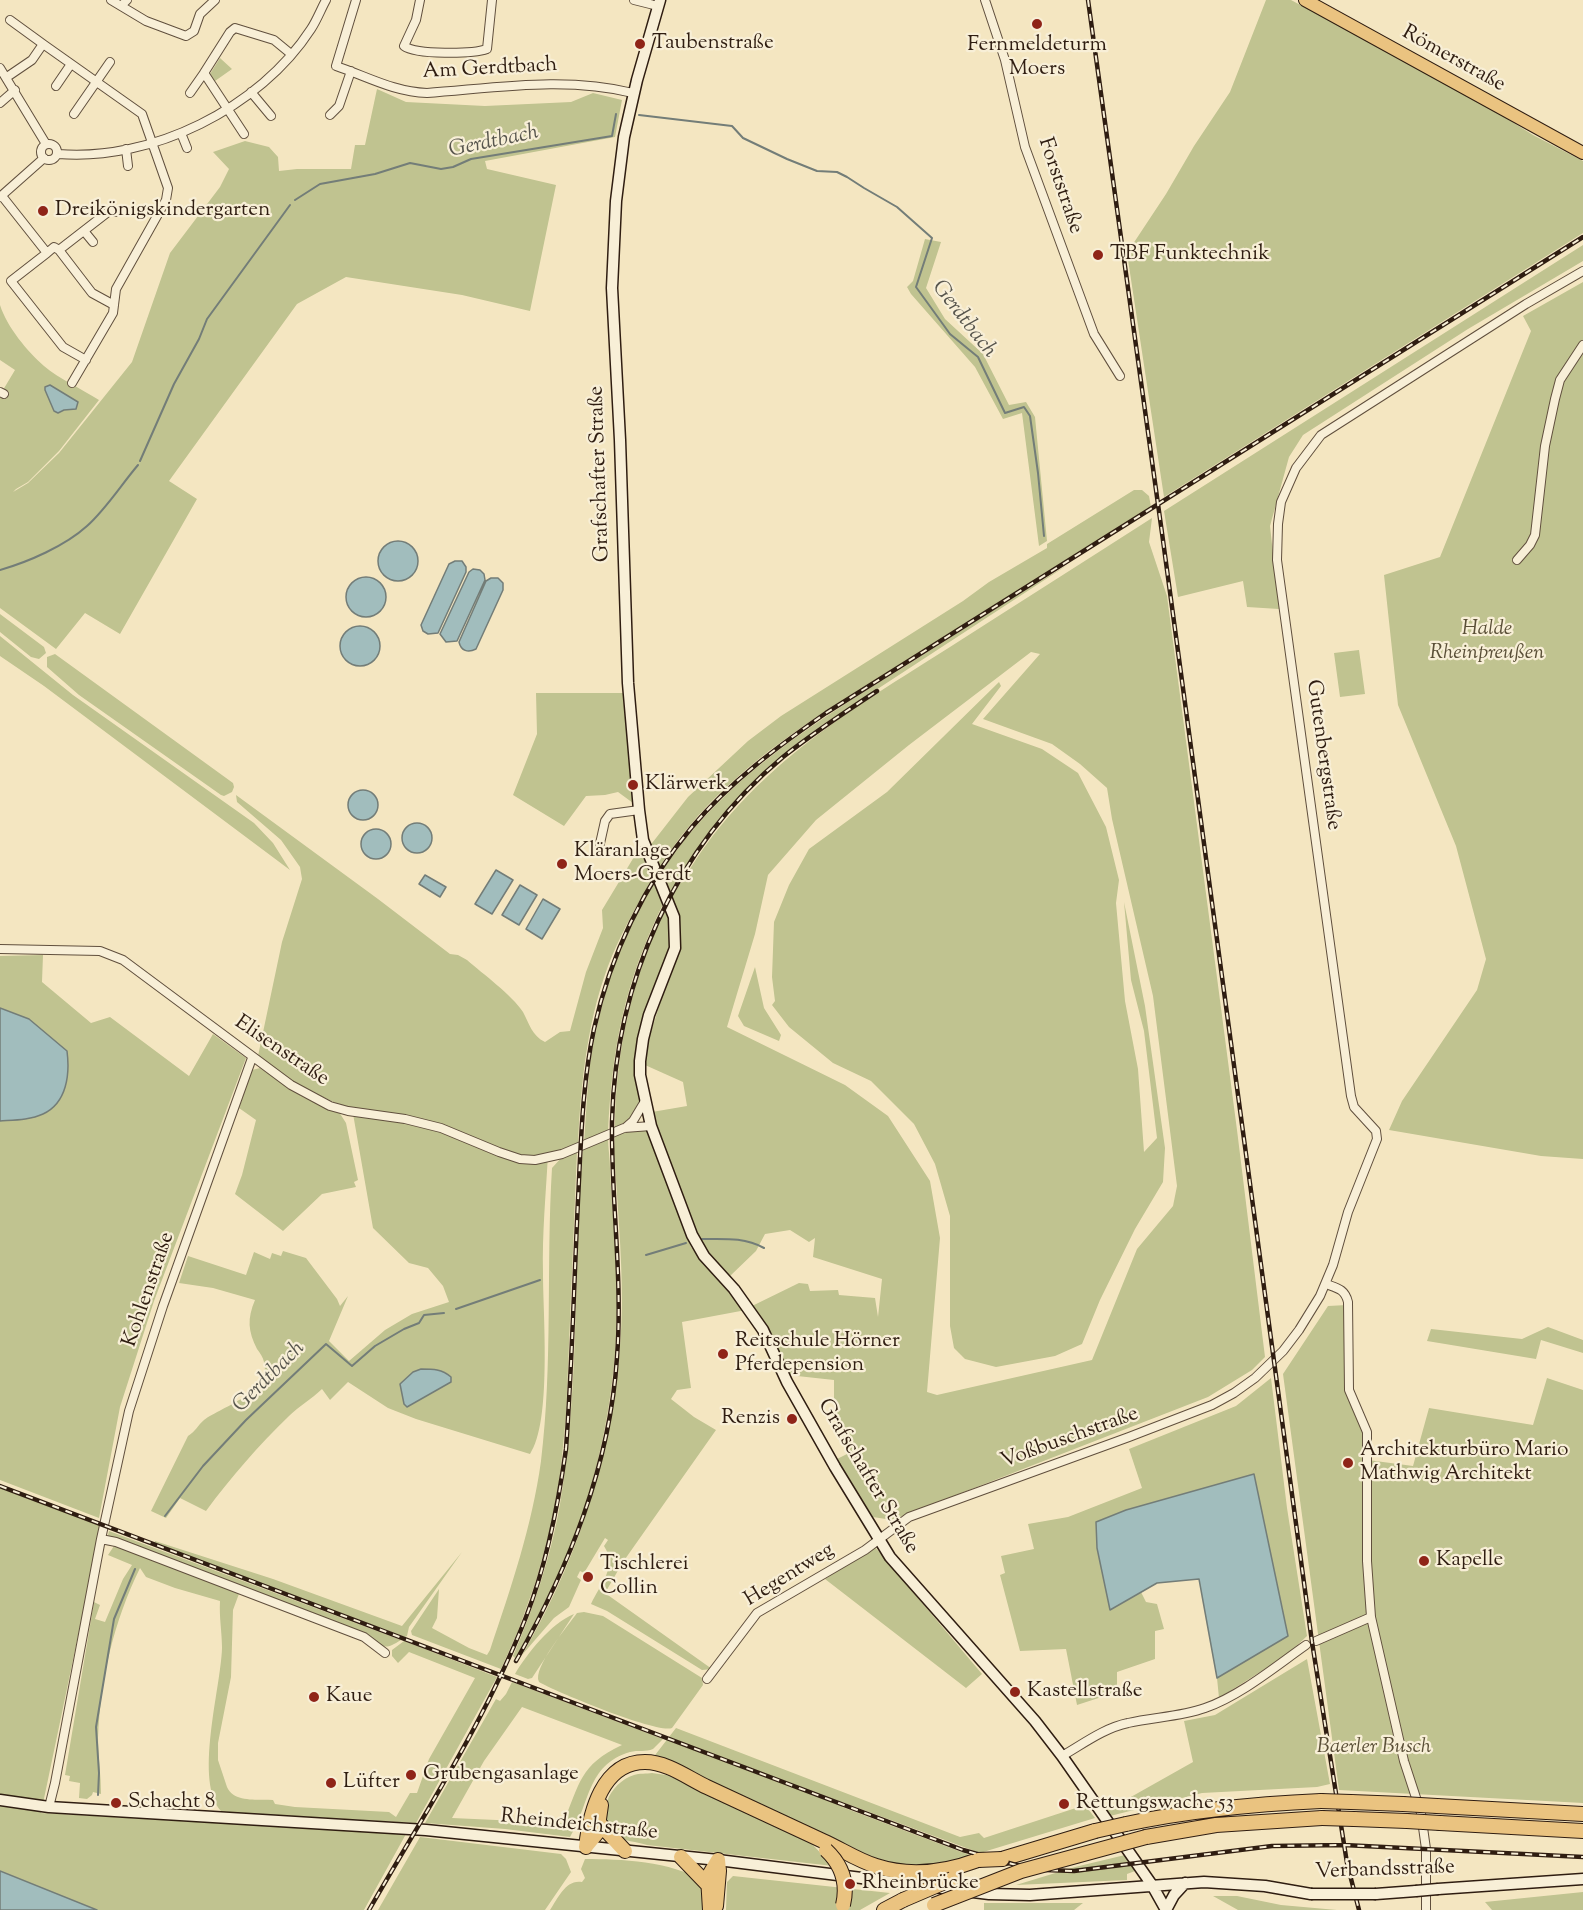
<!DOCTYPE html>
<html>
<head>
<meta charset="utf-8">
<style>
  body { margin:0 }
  canvas { display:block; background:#f4e6c1 }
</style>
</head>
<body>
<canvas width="1583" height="1910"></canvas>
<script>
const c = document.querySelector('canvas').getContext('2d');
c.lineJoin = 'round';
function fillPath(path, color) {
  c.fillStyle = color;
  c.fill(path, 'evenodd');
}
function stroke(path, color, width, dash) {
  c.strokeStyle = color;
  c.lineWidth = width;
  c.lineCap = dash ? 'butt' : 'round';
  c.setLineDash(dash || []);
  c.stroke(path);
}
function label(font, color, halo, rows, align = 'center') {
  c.font = font + ' "Sorts Mill Goudy",serif';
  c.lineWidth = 4.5;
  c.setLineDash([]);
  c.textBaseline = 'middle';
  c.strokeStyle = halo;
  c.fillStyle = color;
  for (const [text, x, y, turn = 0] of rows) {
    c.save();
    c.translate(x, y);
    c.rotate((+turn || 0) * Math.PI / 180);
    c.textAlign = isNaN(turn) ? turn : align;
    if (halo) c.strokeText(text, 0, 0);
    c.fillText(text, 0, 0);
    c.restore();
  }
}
fillPath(new Path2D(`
  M1266,0h25l183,98 59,37 50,26v72l-419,264 -37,-244 39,-59 28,-48 36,-54z
  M220,58l12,11 -17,12 -5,-7z
  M377,89l29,13 79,4 86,-4 22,-9 29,7 -7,37 -130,24 2,8 69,16 -26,126 -68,-16 -116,-18 -49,27 -128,177 28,18 -77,135 -35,-21 -29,36 -56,-41v-213l15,-25 -15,-10v-55c7,22 27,46 44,61 15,13 38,23 55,34l-40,51 -31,31 -12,7 -3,3 15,-9 31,-30 73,-91 38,-109 50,-66 9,-18 -16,-17 32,-11 24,6 9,10 1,14 18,-2h54l4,-24h10z
  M925,239l16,3 -15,46 19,31 38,35 26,51 17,-3 9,15 12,124 -8,5 -17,-133 -19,6 -28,-52 -64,-73 -4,-7 6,-6z
  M1583,245v16l-115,68 -165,106 -14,22 -19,69 9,83 -32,-2 -4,-26 -65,16 -14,-86z
  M1583,282v877l-42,-3 -152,-26 13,-29 75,-111 9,-31 -30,-113 -58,-141 -14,-130 56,-18 91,-226 -8,-15z
  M1134,490h8l7,6 2,11 -337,212c-60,40 -118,88 -156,151l-9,-23 39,-50 60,-56 33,-25 182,-115 26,-19 58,-34v-4z
  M1152,518l-3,24 18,54 70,534 28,227 -13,13 -44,27 -316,123 -19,-3 -36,-58 14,-7 -3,-8 3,-2 -17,-32v-30l-46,-5 -36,-69 47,-23 9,1 2,7 28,-1 1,5 36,3 3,19 4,-38 -69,-22 2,-19 -6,4 -19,-12 -25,4 -9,17 -27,26 -19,-20 -21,-41 -37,-104 35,-6 -4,-24 -38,-17 1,-18 34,-105 -1,-20 -8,-23c6,-13 16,-25 24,-38 65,-98 157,-152 255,-214 67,-43 135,-86 202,-129zM1031,652l9,2 -57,65 69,25 28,20 27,24 5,31 41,177 24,190 -4,20 -36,43 -45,111 -155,35 -10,-3 13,-154 -10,-57 -42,-65 -43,-31 -118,-58 28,-93 13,-59 48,-55 93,-75z
  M1069,564l-239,156 -49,37 -62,62 -26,36 -24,39 -9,-19c60,-95 154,-152 247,-210 54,-34 107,-69 162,-101z
  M0,614l44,33 2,6 -7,6 -8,-2 -31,-25z
  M0,636l73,59 181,128 19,20 17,27 -246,-184 -44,-30z
  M1359,650l6,44 -25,3 -6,-44z
  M55,654l178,129 1,4 -2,5 -8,4 -3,-1 -142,-100 -32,-28v-10z
  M999,682l2,4 -29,38 70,25 36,24 28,54 13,53 -3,23 9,98 13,68 6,83 13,-14 -13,-107 -13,-51 -7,-78 21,104 20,142 -2,34 -28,47 -35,71 -18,44 -27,12 -59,11 -31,-8 -11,-11 -4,-22v-110l-15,-52 -21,-40 -43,-43 -38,-18 -44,-36 -17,-22 3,-4 -3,-24 2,-55 15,-37 20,-36 78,-57z
  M536,693h87l10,110 -15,-11 -13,3 -19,1 -22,30 -51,-31 24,-61z
  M236,795l142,104 72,55 8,1 9,5c16,14 45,35 56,52 6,11 9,24 22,30l15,-10 10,-1 16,-59 17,-44 -1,-18 38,-63 13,31c-15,25 -29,50 -41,78 -24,58 -31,125 -34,188l-30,10c-2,39 -6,80 -5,119 0,42 9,149 -13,181l-114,-35 -28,-11 -40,-26 -18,18 -8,-11c-10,10 -23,17 -33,27 -30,29 -58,61 -83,95l-26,-13 -14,20 -15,-7 37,-75c7,-4 10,-11 16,-16 19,-14 68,-28 60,-58 -1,-5 -4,-9 -7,-13 -9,-18 -10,-30 -2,-49l-42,-12 -34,-5 9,-27 58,19 8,-23 16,7 2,-6 9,3 2,-5 23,7 31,41 3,7 8,-10 -19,45 20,20 36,-31 27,-16 37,-12 -6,-16 -15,-18 -19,-5 -36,-35 -21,-120 -8,-1 -48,-23 -38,-28 24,-114 20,-63 -2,-12 -19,-27 -44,-38zM433,1369l12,3 6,5 -6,8 -37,22 -4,-3 -2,-13z
  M654,883l9,21c-38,78 -51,142 -55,228l-24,10c2,-26 3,-52 6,-78 10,-62 29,-128 64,-181z
  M665,909l5,12 2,12 -3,15 -21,53 -13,58 5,44 -9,17 -16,9c0,-77 17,-150 50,-220z
  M43,955l-1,27 49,41 19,-6 79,59 24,-42 33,24 -92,243 -34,106 -21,111 -99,-38v-359c14,-1 30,-1 43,-7 24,-11 27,-40 23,-63l-37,-32 -29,-11v-52z
  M755,967l9,41 17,27 -2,6 -35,-15 -6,-10z
  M260,1068l43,29 36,15 7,11 12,57 -4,2 2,5 -34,7 -39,37 -48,-37 7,-19 14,-55 -17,-12 13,-38z
  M642,1130l5,1 5,10 39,106 13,17 29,29 13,17 -64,12 9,66 -14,2 -6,9 23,18 22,13 -93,132 -18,31 107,76 -10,1 -95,-59 -16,-7c9,-20 27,-37 13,-58l4,-6 -3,-2 -21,35 -4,-2 -3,6 4,3 -12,27 -15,11 -32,37c63,-107 98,-227 100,-351 0,-52 -5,-104 -8,-155l1,-14 9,-4z
  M608,1137c0,11 2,21 2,32 2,43 7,85 7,128 1,126 -35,254 -102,361l-2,-2c21,-49 38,-100 47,-152 20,-117 13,-238 23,-356z
  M577,1151l-11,265 -6,60 -9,50 -15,55 -18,50 -17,38 -89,-34 -1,-4 28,-42 -2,29 -5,10 37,20 18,7 3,-5c21,-62 42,-124 51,-189 12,-97 5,-196 11,-293l10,-11z
  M1347,1305v86l18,42 3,27 45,6 16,-58 104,17 14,-47 36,12v413l-244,-13 -56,-416 45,-68z
  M1548,1327l35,13v13l-42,-13 -5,19 -109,-18 4,-12 91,10z
  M1271,1378l16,130 20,128 -20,19 -68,43 -2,-20 71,-43 -35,-161 -143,135 31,-17 5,10 11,2 7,25 -9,2v28l-38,13v20l-40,13 -11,-56 -46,2 -20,-76 5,-2 -4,-17 33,-7 -6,-25 40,-7 74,-29 -13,-39 107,-43z
  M0,1484l104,43 -7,18 -56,268 365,21 -42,76h-267l-97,-39z
  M109,1531l292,109c-20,13 -18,4 -35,-5l-256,-98 -2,-2z
  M155,1541l118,38 129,47 60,-74 -53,75 -2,9 -2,1 -251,-93z
  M114,1546l126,45 -7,19 -2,67 -13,66v17l9,27c7,16 31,12 46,13l2,4 20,3 94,5 7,5 14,-24h7l12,-34 46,-81 -66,-26 -11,11 -6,-7v-6l12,-9 93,36 -81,146 -194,-11c-29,-29 -1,-124 0,-164 0,-16 -3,-31 -2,-47l-45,-13 -29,-11 -6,-9c-26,53 -40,111 -42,170 0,18 3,37 3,56l-8,-2 -1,3 -5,4 -8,-1 1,-15 -11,-2 1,-5 -5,-1 29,-173 6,3 -5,14 10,3 18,-43 9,-14 -24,-10z
  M875,1547l107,127 -16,14 -141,-109z
  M584,1612l19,4 99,62 1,7 -31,43c-14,6 -116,-36 -133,-46 -7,-14 29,-56 38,-69z
  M574,1614l-42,64 -4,1 -13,-5c11,-19 36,-51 59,-60z
  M1307,1659l23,125 -13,3 -115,6 -92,23 -4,-5 87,-49 -9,-41 31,-6z
  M512,1682l151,57 -10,10c-7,3 -15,1 -23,3 -44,13 -40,53 -60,85l-65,-8 -80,-6 71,-124 4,2 6,-7zM522,1707l100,38c-43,20 -42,39 -59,78l-111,-5 32,-57z
  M676,1728l284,109 19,-4 5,5 101,-33 10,13 -115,35 -138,-51v5l130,49c-36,12 -58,12 -95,3l-225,-100z
  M652,1773l14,2 27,11 104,50 15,8 21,22 -186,-21c-9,-3 -25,-4 -32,-10 -21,-19 -6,-52 19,-60 5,-2 13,-1 18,-2z
  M420,1837l141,17 5,5 5,13 -26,38h-167z
  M1125,1855l10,16 -8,3v6l-111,5 59,-18z
  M585,1859c35,0 87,2 117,22l5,29h-157c8,-12 16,-31 32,-28l3,-4 -4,-9z
  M733,1876l157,17 -30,17h-134l1,-28z
  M1583,1892v18h-91l-7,-8z
  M1213,1896h24l44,9 56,5h-99z
  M984,1903h99l-9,7h-90z`), '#c0c390');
const water = new Path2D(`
  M50,385l28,17 -2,7 -12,1 -6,3 -4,-2 -9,-21v-3z
  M378 561a20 20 0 1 1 40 0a20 20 0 1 1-40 0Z
  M455,561h7l4,6v5l-28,61 -10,1 -5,-3 -2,-6 28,-61z
  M473,569l7,1 4,4 1,6 -28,61 -11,1 -6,-8 29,-62z
  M346 597a20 20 0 1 1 40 0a20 20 0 1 1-40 0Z
  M491,578h7l5,5v7l-27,59c-8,4 -15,2 -17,-7l27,-61z
  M340 646a20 20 0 1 1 40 0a20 20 0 1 1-40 0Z
  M348 805a15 15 0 1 1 30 0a15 15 0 1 1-30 0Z
  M402 838a15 15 0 1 1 30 0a15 15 0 1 1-30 0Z
  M361 844a15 15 0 1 1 30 0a15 15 0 1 1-30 0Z
  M496,870l17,10 -21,34 -17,-10z
  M425,875l21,12 -6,10 -21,-13z
  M520,885l17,10 -18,30 -17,-10z
  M543,899l17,10 -18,30 -16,-10z
  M0,1008l29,11 38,32c3,23 0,52 -24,63 -13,6 -29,6 -43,7z
  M421,1369c12,0 21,0 30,8v5l-44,25 -3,-3 -4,-20 13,-12z
  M1254,1474l34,162 -71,42 -18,-99 -42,4 -47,27 -13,-62 -1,-26 30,-12z
  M0,1871l97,39h-97z`);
fillPath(water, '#a1bdbd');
stroke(water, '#737d78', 1.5);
stroke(new Path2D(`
  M639,115l93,11 11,12 44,21 30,12 20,1 10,5 17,11 33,19 35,31 -16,49 34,47 28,23 27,56 19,-6 6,9 8,57 6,63
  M295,200l25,-16 55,-10 35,-11 31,6 12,-2 18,-8 141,-23 4,-22
  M140,461l34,-77 25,-45 8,-20 83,-114
  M0,570c28,-8 65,-24 87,-44 19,-17 34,-41 51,-61
  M702,1239c22,0 42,-2 62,9
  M646,1255l40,-12
  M456,1309l84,-29
  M165,1516l38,-50 43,-46 80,-76 26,22 23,-20 29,-17 15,-6 5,-8 20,-2
  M98,1795l1,-22 -3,-46 18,-108 21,-50`), '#737d78', 2);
const minor = new Path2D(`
  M111,0l10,6
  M127,0l-6,6 25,15 40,15 8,-5 6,-17 15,-14
  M356,0l-20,66c30,10 58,26 91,27 69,-5 138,-17 206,0
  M420,0l-4,20 -12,26c12,9 69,8 83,3l5,-49
  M634,0l24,6
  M985,0l20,60 20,87 69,187 26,42
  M10,20l33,24
  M0,68l46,76
  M7,77l25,-17 11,-16 99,70 26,74 -2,12 -50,89 -3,24 -41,70
  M56,86l15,-22
  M251,92l20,24
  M190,93l14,-20
  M0,103l15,-13
  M74,114l36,-52
  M330,115l9,-9 12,-35
  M181,133l6,15
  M244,134l-40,-61 26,-41 5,-4 39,12 17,14
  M41 152a8 8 0 1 1 16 0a8 8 0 1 1-16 0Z
  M126,149l2,17
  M58,154c93,8 202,-46 253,-125 6,-9 10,-20 15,-29
  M2,196l45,57 7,-6 5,3 49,-38 46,-1 5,2
  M0,197l44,-39
  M84,231l9,11
  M59,250l33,43 22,12
  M47,253l-36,28 52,66 23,13
  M0,392l4,2
  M1517,560l13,-15 5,-10 10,-89 10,-47 5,-19 23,-35
  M599,848l6,-27 5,-7 29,-4
  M0,949l100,2 23,9 168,125 39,21 18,5 57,8 36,9 58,24 21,7 15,1 27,-6 62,-26 27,-2
  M625,1128l8,-7 12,-20
  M1326,1284c11,4 19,5 22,18l1,88 18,42v129l4,56 33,144 17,52 5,36v61
  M101,1539l15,3 248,95 21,16
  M1316,1641l55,-24
  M707,1679l50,-66 108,-63 44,-33 220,-80 83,-32 22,-12 21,-15 28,-27 16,-21 21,-34 13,-31 15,-53 29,-73 -1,-8 -22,-24 -3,-11 -74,-536 1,-36 3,-22 15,-34 25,-33 205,-131 57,-33
  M1062,1756c21,-12 42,-28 66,-33 25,-6 52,-6 77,-15 35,-12 71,-42 101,-63
  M49,1807l6,-24 46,-244 28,-128 34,-105 89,-248`);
const secondary = new Path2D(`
  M660,0l-23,80 -13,57 -8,64 -4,87 8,152 8,243 11,127 4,30 31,77 1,31 -26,67 -6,24 -3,22v14l11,51 41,109 12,21 30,33 29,41 24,52 48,85 55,90 145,164 27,35 90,129 14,25
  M0,1800l49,7 377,23 292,30 271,34 41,1 174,-13 61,4 46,8
  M1438,1889l145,-10
  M1376,1894l40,-3
  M1166,1910l8,-15 11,-12`);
const primary = new Path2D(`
  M1305,0l278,153`);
const motorway = new Path2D(`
  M1351,1802l52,2
  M1437,1806l146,8
  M1354,1819l53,2
  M1440,1823l143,8
  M600,1824l25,27
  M1126,1824c65,-14 129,-20 195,-23
  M1146,1837l70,-12 106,-7
  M587,1845l10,-12 4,-28
  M586,1847c4,-34 16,-85 59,-85 22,0 43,16 62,25 39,18 77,36 116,54 18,8 34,19 53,25 34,11 70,6 102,-6
  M681,1857l26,27
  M1002,1859l93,-28
  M716,1906l3,-35 -1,-11
  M710,1910l-2,-33 10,-17
  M884,1910l19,-10`);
stroke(minor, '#604f3d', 10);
stroke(secondary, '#2f1d11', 13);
stroke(primary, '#2f1d11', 14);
stroke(motorway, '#2f1d11', 16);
stroke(minor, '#f8efd7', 8);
stroke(secondary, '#f8efd7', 10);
stroke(primary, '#eac380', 12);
stroke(motorway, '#eac380', 14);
const rail = new Path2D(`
  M1088,0l74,533 150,1109 35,221 12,47
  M0,1486l963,364 53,15 30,5 28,1 198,-25 72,-1 239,12
  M516,1661c53,-94 94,-195 101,-304 6,-78 -6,-156 -5,-235 3,-140 63,-275 171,-365 30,-24 62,-45 94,-66
  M369,1910c55,-96 117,-190 157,-293 21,-54 32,-111 40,-168 6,-83 8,-166 12,-249 3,-57 4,-115 16,-171 16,-73 50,-145 98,-202 39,-46 85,-80 134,-114l757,-476`);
stroke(rail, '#2f1d11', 4.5);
stroke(rail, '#f8efd7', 2, [7]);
const secondaryBridge = new Path2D(`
  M1416,1891l22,-2
  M1311,1894h65`);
const motorwayBridge = new Path2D(`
  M1321,1801l30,1
  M1403,1804l34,2
  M1322,1818l32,1
  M1407,1821l33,2
  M1095,1831l31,-7
  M826,1850c16,15 22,34 17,55
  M978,1860l24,-1
  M903,1900l49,-21
  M934,1905l87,-34 125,-34`);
stroke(secondaryBridge, '#2f1d11', 13, []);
stroke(motorwayBridge, '#2f1d11', 16, []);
stroke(secondaryBridge, '#f8efd7', 10);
stroke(motorwayBridge, '#eac380', 14);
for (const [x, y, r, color] of [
  [1037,24,6,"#8f2418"],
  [640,44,6,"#8f2418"],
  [43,211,6,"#8f2418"],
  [1098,255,6,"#8f2418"],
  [633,785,6,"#8f2418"],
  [562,864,6,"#8f2418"],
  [723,1354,6,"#8f2418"],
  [792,1419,6,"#8f2418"],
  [1348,1463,6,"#8f2418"],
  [1424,1561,6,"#8f2418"],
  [588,1577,6,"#8f2418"],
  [1015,1692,6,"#8f2418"],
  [314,1697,6,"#8f2418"],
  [411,1775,6,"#8f2418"],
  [331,1783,6,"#8f2418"],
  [116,1803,6,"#8f2418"],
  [1064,1804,6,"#8f2418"],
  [850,1884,6,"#8f2418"]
]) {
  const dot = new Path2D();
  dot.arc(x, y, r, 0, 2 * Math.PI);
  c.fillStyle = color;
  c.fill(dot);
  stroke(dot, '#f8efd7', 2);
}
label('21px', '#2f1d11', '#f8efd7', [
  ["Taubenstraße",652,44],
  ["Fernmeldeturm",1037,46,"center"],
  ["Moers",1037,70,"center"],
  ["Dreikönigskindergarten",55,211],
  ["TBF Funktechnik",1110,255],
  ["Klärwerk",645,785],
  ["Kläranlage",574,852],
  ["Moers-Gerdt",574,876],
  ["Reitschule Hörner",735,1342],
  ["Pferdepension",735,1366],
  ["Renzis",780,1419,"right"],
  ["Architekturbüro Mario",1360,1451],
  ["Mathwig Architekt",1360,1475],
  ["Kapelle",1436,1561],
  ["Tischlerei",600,1565],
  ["Collin",600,1589],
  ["Kastellstraße",1027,1692],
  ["Kaue",326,1697],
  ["Grubengasanlage",423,1775],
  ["Lüfter",343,1783],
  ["Schacht 8",128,1803],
  ["Rettungswache 53",1076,1804],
  ["Rheinbrücke",862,1884]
], 'left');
label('21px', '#2f1d11', '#f8efd7', [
  ["Römerstraße",1453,60,29],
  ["Am Gerdtbach",490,70,-3],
  ["Forststraße",1059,186,71],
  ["Grafschafter Straße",601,474,-92],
  ["Gutenbergstraße",1322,755,82],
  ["Elisenstraße",281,1052,34],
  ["Kohlenstraße",150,1290,-71],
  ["Voßbuschstraße",1070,1439,-20],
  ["Grafschafter Straße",867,1477,59],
  ["Hegentweg",790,1576,-32],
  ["Rheindeichstraße",579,1826,6],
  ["Verbandsstraße",1385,1871,-2]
]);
label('italic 21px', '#5a4f37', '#f8efd7', [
  ["Halde",1487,630],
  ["Rheinpreußen",1487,654],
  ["Baerler Busch",1374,1748]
]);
label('italic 22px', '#57554d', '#f8efd7', [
  ["Gerdtbach",494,143,-12],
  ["Gerdtbach",963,320,52],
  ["Gerdtbach",270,1378,-45]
]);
</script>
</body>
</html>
